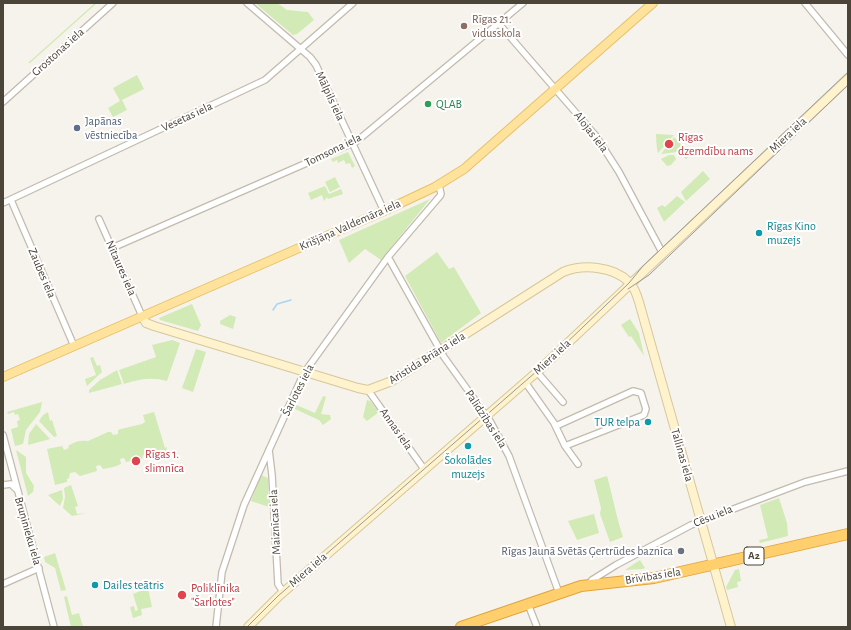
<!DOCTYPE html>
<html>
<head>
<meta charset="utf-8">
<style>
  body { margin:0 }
  #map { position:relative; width:851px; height:630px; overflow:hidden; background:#f6f3ec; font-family:"Alegreya Sans",sans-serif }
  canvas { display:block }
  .frame { position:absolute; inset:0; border:4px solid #4b4439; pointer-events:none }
</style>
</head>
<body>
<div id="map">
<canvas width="851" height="630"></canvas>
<div class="frame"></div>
</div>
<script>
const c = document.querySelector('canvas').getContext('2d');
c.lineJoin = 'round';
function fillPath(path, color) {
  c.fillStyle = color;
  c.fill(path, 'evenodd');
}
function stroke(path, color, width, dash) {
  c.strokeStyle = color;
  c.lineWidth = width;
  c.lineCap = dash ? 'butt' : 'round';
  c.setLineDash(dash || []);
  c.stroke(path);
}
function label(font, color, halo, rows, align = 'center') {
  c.font = font + ' "Alegreya Sans",sans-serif';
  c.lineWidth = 4;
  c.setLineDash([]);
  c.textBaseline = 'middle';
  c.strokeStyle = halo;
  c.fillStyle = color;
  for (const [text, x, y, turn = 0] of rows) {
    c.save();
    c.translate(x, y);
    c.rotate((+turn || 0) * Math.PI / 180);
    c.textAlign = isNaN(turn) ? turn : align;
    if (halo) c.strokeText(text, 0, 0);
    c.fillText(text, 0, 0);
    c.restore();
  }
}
fillPath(new Path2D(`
  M95,3h2l-67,60h-2z
  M255,3h22l10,7 21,2 6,8 -17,14 -4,1z
  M137,75l7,14 -22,11 5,10 -14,7 -5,-9 12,-7 -7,-13z
  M656,134l18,1 -16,18c-1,-2 -2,-14 -2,-19z
  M674,137l17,18 -5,4 -9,-7 -16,2z
  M348,152l7,14 -3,2 -2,-5 -4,1 -2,-4 -6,3 -1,-3 -4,2 -2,-3z
  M669,155h5l2,4 -5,6 -4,1 -6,-7z
  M703,171l7,8 -24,22 -5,-9z
  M335,177l5,10 -10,5 -5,-10z
  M325,186l4,8 12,-5 2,5 -15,5 -1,-2 -3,4 -2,-6 -11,5 -3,-7z
  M677,196l8,6 -21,20 -7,-14 5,-3 3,2z
  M430,199l-49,61 -16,-11 -16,14 -10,-23z
  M437,252l12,17 5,-2 27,46 -40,30 -36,-67z
  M192,304l9,21 -3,6 -38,-11 -1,-2z
  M230,315l6,2 -3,12 -13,-5v-3z
  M630,319l9,14 5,23 -13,-20 -2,1 -8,-12z
  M172,340l8,3 -13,38c-16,-4 -27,-2 -43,3l-5,-14 37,-13 -4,-12z
  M196,349l10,3 -13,40 -11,-4z
  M93,357l4,9 3,-1 2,7 -15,14 -2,-7 11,-4 -6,-17z
  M117,370l5,14 -33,9v-3l11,-10z
  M323,396l3,1 -5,17 9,1 1,4 -8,6 -4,-5 -26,-12 1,-4 21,9z
  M367,400l3,1 9,11 -12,9 -4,-4z
  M42,402l-2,10 -14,18 -3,14 -8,2 -4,-17 7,-2 -1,-6 3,-1 -2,-6 -3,1 -1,-3 -6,2 -1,-2z
  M48,412l2,9 2,-1 5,16 -3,1 -15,-16 4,-6z
  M154,412l11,36 2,-1 -1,5 -12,4 -4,-3 -7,2 -1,4 -16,3 -2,-4 -4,1 1,5c-6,3 -12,4 -18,5l-3,-4 -4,1 1,5 -17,5 -5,-4 -5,1 -1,5 -2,1v3l-12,3 -8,-36 15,-3 2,4 5,-2 -1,-2c6,-5 14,-6 20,-5l20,-9h3l2,3 5,-1v-4l3,-1 21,-5 3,-2 -2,-7z
  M36,424l14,15 -22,6 1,-11z
  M16,450l10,7v16l8,13 -1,6 -5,4z
  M261,475l7,3 1,29 -18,-6z
  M607,476c6,21 9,40 16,61l-13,5 -10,-28 1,-6 -7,-28z
  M71,485l7,21 -3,1 2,7 10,-1 -15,3 -9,-8 2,-11 -1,-9z
  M62,490l1,9 -3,7 -12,-11z
  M779,498l8,25 1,13 -28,7 -1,-3 9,-2 -8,-33z
  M594,514l5,19 -22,7 -9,-19z
  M55,553l11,37 -5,1 -6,-23 -10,-6 -1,-5z
  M640,560l5,8 -2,1 -18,1z
  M739,569l2,12 -4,1 1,5 -11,3 -1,-3 9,-17z
  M148,588l4,19 -11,2 1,6 -9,3 -3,-11 4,-1 1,5 3,-1 -5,-16z
  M67,596l5,19 7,-2 4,14h-12l-7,-30z`), '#d2eab5');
stroke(new Path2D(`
  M273,310l4,-6 14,-4`), '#a9d4f2', 1.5);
const street = new Path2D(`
  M247,3l63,54 6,8 68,146
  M805,3l43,52
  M499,24l97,112 23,36 44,82
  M3,102l110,-99
  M11,200l63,146
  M3,203l262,-123 88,-77
  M99,219l43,97
  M112,248l245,-107 166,-138
  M388,257l56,100 46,64 19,35 50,137
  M537,372l26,30
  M525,382l29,41 11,23 79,-31 2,-6 -5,-16 -8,-2 -77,35
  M368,390l56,79
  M3,435l51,192
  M565,446l13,18
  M269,450l3,25 6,109 5,8
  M3,485l8,-1 5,5
  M3,584l36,-16
  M589,584l3,-4 24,-15 75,-40 114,-43 43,-11
  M528,604l9,23
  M216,627l6,-55 22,-67 60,-132 84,-116 52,-61 1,-2 -2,-9`);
const secondary = new Path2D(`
  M142,316l4,7 8,3 204,62 10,2 24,-9 171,-109c20,-8 50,-6 66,10 5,5 8,13 10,20l92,325
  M248,627l31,-31 258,-224 311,-293`);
const primary = new Path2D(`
  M3,377l381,-166 51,-24 29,-18 189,-166`);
const highway = new Path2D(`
  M461,627l120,-41 73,-8 194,-44`);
stroke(street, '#c2bbae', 8);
stroke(secondary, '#d6c79b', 10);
stroke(primary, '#e6c16a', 10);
stroke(highway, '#e0a43c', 12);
stroke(street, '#fff', 5.5);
stroke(secondary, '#fff3cd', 8);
stroke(primary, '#ffe39c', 8);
stroke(highway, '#ffcf6e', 10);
stroke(new Path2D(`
  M628,289l21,-14 199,-190
  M247,627l31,-31 259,-225 92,-88 14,-17 205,-194`), '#9a9a9a', 1);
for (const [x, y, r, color] of [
  [464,26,4,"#8d6e63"],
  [428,104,4,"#2e9e5b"],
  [77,128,4,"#5c6f8a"],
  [669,144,5,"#e0444e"],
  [759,233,4,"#0f9aa8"],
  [648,422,4,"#0f9aa8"],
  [468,446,4,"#0f9aa8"],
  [136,461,5,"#e0444e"],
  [681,551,4,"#6b7280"],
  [95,585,4,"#0f9aa8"],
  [182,595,5,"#e0444e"]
]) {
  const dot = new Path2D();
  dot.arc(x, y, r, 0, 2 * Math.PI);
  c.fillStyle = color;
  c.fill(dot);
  stroke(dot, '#fff', 1.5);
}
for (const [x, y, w] of [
  [754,556,20]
]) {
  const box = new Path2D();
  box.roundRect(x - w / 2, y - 9, w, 18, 3);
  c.fillStyle = '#fff';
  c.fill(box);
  stroke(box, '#4b4439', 1);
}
label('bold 11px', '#4b4439', null, [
  ["A2",754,556]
]);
label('12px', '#785e54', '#fff', [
  ["Rīgas 21.",472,19],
  ["vidusskola",472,33]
], 'left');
label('12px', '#4b4439', '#fff', [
  ["Grostonas iela",58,52,-42],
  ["Mālpils iela",330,96,65],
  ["Vesetas iela",187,117,-25],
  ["Alojas iela",591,132,52],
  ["Miera iela",788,135,-43],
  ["Tomsona iela",333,150,-26],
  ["Krišjāņa Valdemāra iela",350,225,-24],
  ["Nītaures iela",121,268,66],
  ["Zaubes iela",42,273,67],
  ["Miera iela",552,357,-43],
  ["Aristida Briāna iela",427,358,-32],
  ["Šarlotes iela",298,390,-63],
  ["Palīdzības iela",486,419,57],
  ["Annas iela",396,429,55],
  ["Tallinas iela",682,455,74],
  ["Cēsu iela",713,516,-22],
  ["Maiznīcas iela",275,522,-93],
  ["Bruņinieku iela",28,531,74],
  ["Miera iela",308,570,-41],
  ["Brīvības iela",653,576,-9]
]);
label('12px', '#27864d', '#fff', [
  ["QLAB",436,104]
], 'left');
label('12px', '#4e5e75', '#fff', [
  ["Japānas",85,121],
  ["vēstniecība",85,135]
], 'left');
label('12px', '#be3a42', '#fff', [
  ["Rīgas",678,137],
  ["dzemdību nams",678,151],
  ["Rīgas 1.",145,454],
  ["slimnīca",145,468],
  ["Poliklīnika",191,588],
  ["\"Šarlotes\"",191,602]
], 'left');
label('12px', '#0d838f', '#fff', [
  ["Rīgas Kino",767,226],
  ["muzejs",767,240],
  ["TUR telpa",640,422,"right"],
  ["Šokolādes",468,460,"center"],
  ["muzejs",468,474,"center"],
  ["Dailes teātris",103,585]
], 'left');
label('12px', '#5b616d', '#fff', [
  ["Rīgas Jaunā Svētās Ģertrūdes baznīca",673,551]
], 'right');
</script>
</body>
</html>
